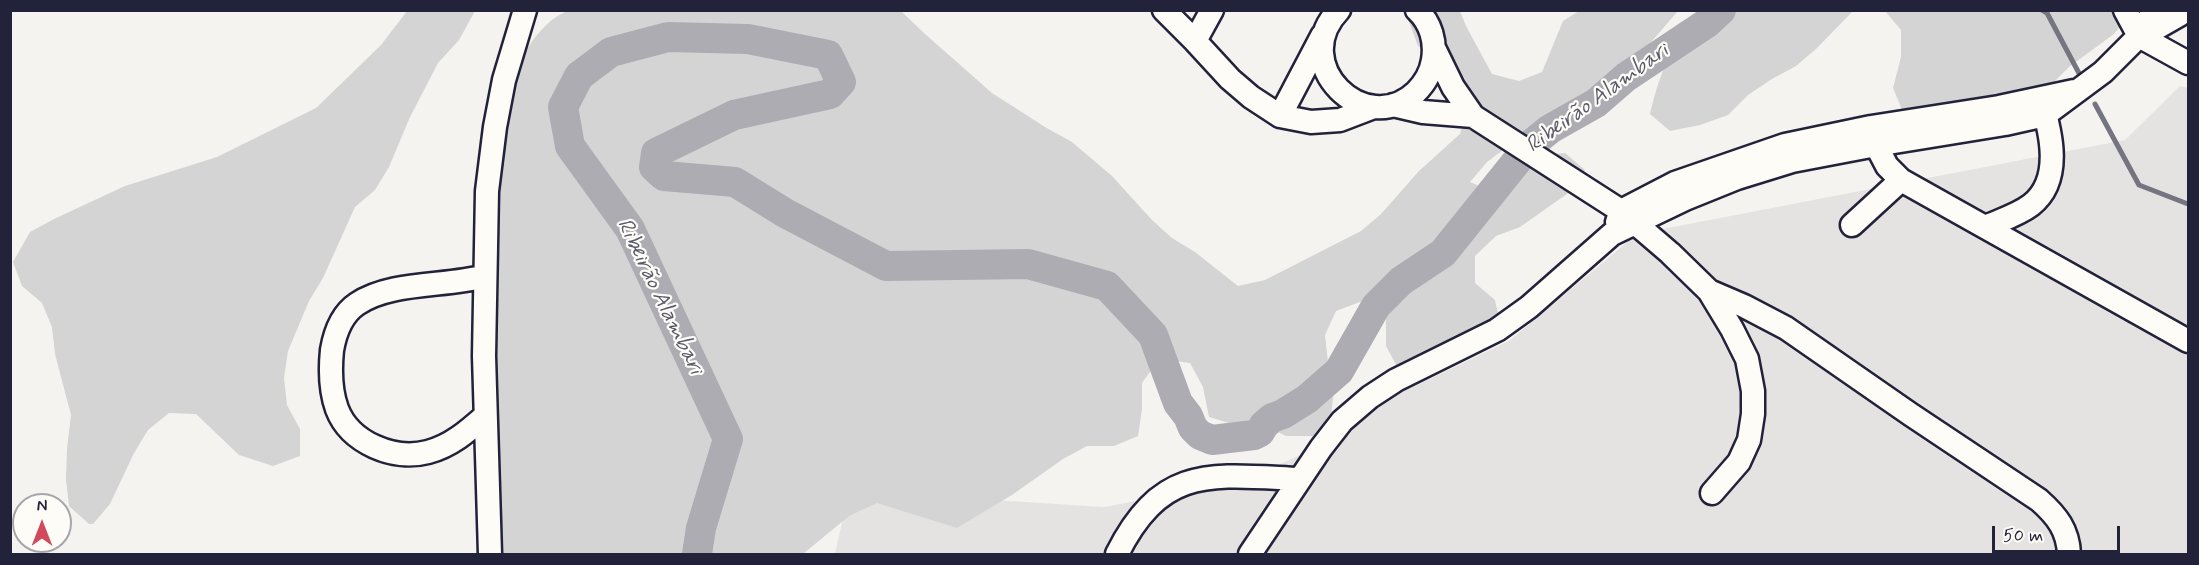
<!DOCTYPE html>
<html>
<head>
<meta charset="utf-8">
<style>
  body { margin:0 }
  #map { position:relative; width:2199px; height:565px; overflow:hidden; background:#f4f3ef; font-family:Mynerve,sans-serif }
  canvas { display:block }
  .frame { position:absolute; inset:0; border:12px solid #22223b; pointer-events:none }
  .north { position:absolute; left:12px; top:493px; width:60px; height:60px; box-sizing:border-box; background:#fdfcf7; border:2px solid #a5a5ac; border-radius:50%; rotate:0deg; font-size:16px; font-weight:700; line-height:24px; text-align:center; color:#22223b }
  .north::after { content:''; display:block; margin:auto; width:21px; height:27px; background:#d1495b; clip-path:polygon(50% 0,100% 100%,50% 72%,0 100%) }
  .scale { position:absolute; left:1992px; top:526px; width:128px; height:27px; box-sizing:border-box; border:3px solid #22223b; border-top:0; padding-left:8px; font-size:18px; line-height:21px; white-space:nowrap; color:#22223b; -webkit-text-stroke:4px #fdfcf7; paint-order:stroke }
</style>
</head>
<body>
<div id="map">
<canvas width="2199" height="565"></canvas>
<div class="frame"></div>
<div class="north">N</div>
<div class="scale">50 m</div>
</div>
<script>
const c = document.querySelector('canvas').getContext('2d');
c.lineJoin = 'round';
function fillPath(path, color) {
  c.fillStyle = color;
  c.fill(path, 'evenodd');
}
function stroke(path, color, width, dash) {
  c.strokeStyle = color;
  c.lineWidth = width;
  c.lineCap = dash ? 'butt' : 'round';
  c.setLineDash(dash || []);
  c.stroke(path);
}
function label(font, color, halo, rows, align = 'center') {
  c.font = font + ' Mynerve,sans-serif';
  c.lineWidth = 4.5;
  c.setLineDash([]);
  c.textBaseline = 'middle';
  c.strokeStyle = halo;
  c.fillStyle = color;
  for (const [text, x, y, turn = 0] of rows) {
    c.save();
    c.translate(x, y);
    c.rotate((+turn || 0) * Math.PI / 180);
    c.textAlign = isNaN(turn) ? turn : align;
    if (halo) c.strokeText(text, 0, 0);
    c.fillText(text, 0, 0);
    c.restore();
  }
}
fillPath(new Path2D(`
  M2180,86l8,2v466h-1353l14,-63 255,16 139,-26 106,-48 30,-30 130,-62 128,-107 488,-94z`), '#e4e3e2');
fillPath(new Path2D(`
  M571,10l330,1 24,23 67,59 53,34 27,15 40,34 40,44 20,18 23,14 43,34 27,-6 96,-49 20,-17 38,-43 41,-37 7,-26 -26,-48 -23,-14 -13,-35h55l6,15 26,48 27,7 23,-9 21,-51 16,-10h99l-51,59 -21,19 -51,30 -24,10 -44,33 -17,20 23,10 41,-36 31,-3 20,17 -18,24 -47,33 -24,9 -21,20v27l20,17 6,28 -102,42 -13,-24v-30l-26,-14 -24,9 -11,24 3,27 6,27 -3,27 -18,20h-27l-23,-11h-27l-27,-8 -6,-30 -13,-24 -31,-4 -17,24v26l-4,27 -24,10h-27l-24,13 -51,36 -55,33 -80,-25 -28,13 -46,38h-327l22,-449c15,-31 37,-85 73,-95z
  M407,11h68l-16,29 -21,23 -28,54 -21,50 -14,23 -20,17 -32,71 -14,23 -21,50 -4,27 3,27 13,24v27l-27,10 -34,-11 -43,-41 -27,-1 -21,17 -14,23 -24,51 -17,20h-4l-20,-18 -3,-27 1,-30 4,-34 -16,-61 -3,-27 -10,-24 -20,-17 -9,-24 17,-30 24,-13 71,-33 92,-29 99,-49 65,-63z
  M1713,11v-1l140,1 -37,38 -20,17 -24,13 -24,16 -20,20 -28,10 -30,6 -20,-17c6,-25 14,-55 32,-74 10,-11 22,-18 31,-29z
  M1885,11h248l-19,23 -45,33 -20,20 -24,13 -122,12 -10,-24 8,-31v-27z`), '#d5d4d5');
stroke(new Path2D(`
  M2042,10l5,3 34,64
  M2095,104l44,81 49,19`), '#757582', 5);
stroke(new Path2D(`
  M697,554l4,-26 27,-89 -98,-210 -60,-83 -7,-39 16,-31 32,-24 57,-15 80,2 80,16 13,27 -11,12 -96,21 -78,38 -2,14 10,9 71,6 50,31 101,53 142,-2 79,22 46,49 25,68 10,13 5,12 7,7 12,5 42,-5 6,-3 4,-7 8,-7 11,-4 24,-15 32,-28 37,-65 25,-25 42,-28 86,-107 21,-17 46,-26 30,-26 81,-54 14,-13`), '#acacb2', 30);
const minor = new Path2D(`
  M1164,10l31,31 35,38 21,18 29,19 31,6 29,-2 34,-13
  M1339,10c-52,54 26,130 77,82 9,-9 15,-19 17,-32 3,-18 -2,-37 -16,-50
  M2125,10l14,26 49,27
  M1195,41l17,-31
  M1435,50l18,37 20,29 148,95 49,42 39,38 23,38 15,30 6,32v23l-4,26 -10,22 -27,31
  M1393,105l30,7 50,4
  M1280,116l42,-80
  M1876,145l11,21 14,14 287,161
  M1617,222l4,-11 54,-28 110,-38 86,-18 128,-20 75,-16
  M1852,225l49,-45
  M1985,227c16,-7 33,-12 46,-22 32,-25 20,-73 10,-105
  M1709,291l35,15 42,22 124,86 129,86c18,16 29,30 30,54
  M485,416c-17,15 -34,30 -57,36 -34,9 -78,-9 -91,-43 -7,-19 -7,-39 -5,-59 3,-17 10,-36 25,-46 34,-23 89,-17 128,-28
  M490,554l-6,-198 3,-165 8,-64 9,-47 21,-70
  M1117,554c45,-90 95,-79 183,-75
  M1250,554l71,-106 21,-27 28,-24 26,-17 101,-50 32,-23 83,-73 73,-35 52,-21 55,-17 84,-16 129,-21 40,-9 58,-43 46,-46 8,-13`);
const highway = new Path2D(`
  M2149,26l28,-16`);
stroke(minor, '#22223b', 27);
stroke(highway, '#22223b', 38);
stroke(minor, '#fdfcf7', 22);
stroke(highway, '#fdfcf7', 33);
label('italic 22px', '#59596b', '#fdfcf7', [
  ["Ribeirão Alambari",1598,99,-36],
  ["Ribeirão Alambari",659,297,64]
]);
</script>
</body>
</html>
